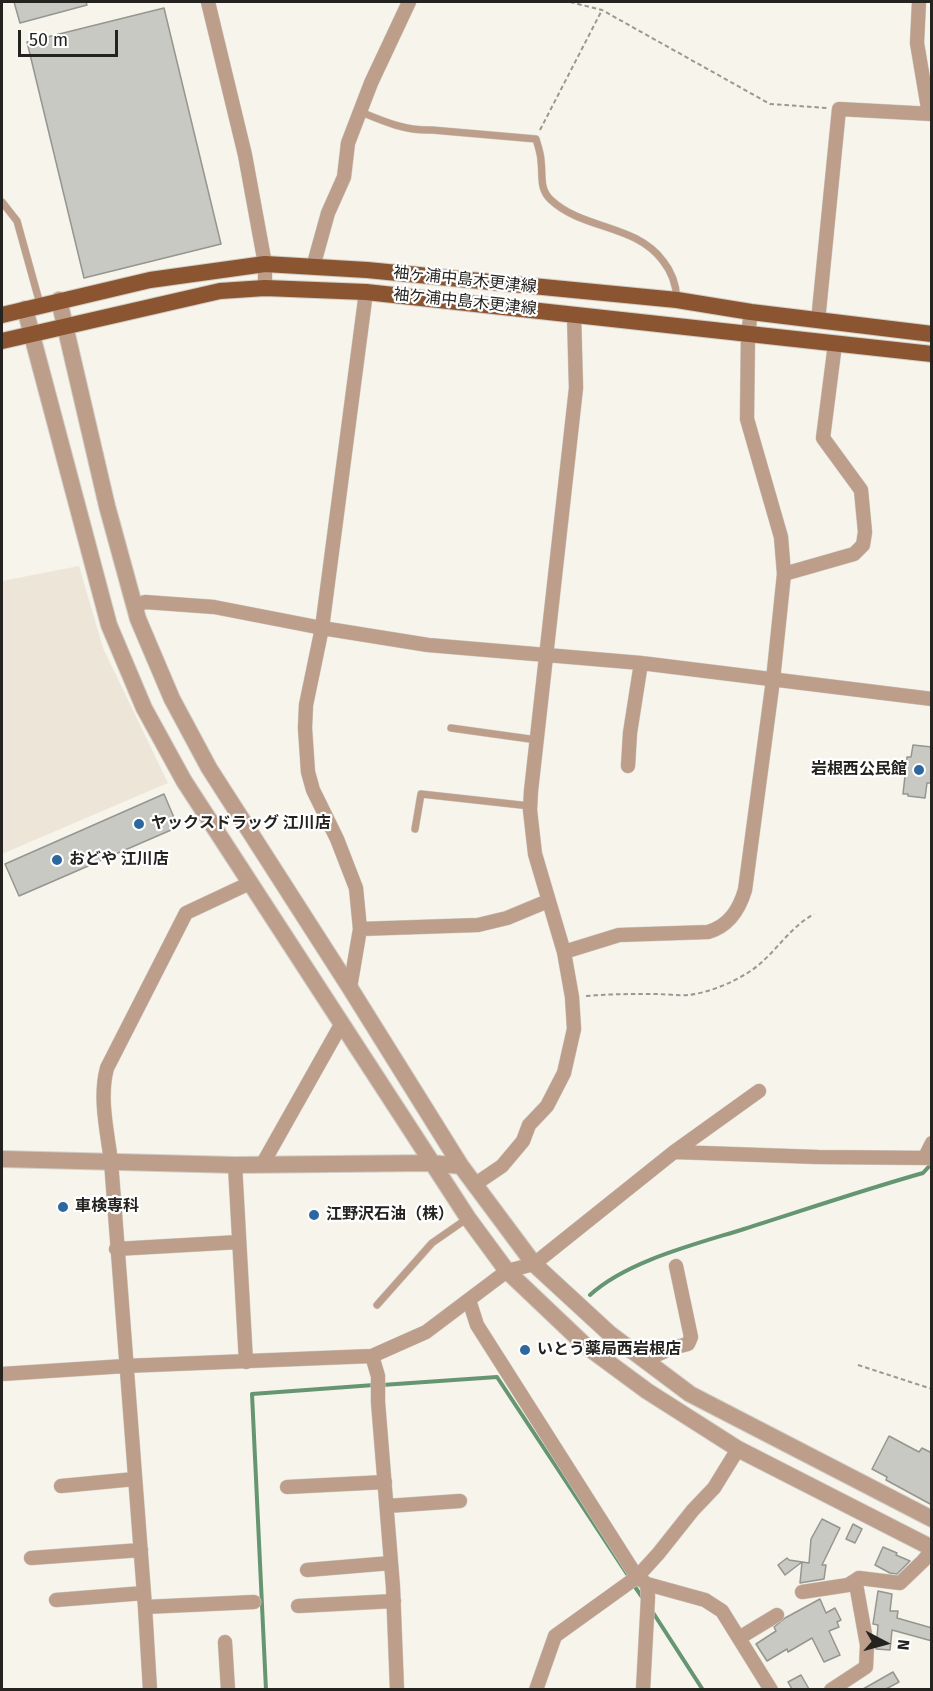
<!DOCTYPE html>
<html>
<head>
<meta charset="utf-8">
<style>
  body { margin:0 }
  #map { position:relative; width:933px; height:1691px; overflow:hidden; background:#f7f4ec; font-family:"Fira Sans",sans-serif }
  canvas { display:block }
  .frame { position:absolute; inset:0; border:3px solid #242320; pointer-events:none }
  .north { position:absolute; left:855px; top:1613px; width:60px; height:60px; -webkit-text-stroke:4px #fff; paint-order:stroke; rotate:96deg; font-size:16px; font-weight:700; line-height:24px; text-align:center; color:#242320 }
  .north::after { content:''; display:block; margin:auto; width:21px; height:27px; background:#242320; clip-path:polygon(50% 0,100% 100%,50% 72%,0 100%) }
  .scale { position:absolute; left:18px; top:30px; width:100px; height:27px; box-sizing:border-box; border:3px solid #242320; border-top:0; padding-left:8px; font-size:18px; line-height:21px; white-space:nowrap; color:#242320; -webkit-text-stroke:4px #fff; paint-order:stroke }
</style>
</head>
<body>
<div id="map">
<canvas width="933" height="1691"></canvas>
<div class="frame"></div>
<div class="north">N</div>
<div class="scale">50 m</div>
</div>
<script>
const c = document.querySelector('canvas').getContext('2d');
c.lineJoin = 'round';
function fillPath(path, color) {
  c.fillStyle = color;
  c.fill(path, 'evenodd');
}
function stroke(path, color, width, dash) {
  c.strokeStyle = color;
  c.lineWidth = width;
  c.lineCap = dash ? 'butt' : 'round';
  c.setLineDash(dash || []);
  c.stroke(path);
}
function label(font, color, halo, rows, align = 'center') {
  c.font = font + ' "Fira Sans","Noto Sans JP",sans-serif';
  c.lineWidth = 4.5;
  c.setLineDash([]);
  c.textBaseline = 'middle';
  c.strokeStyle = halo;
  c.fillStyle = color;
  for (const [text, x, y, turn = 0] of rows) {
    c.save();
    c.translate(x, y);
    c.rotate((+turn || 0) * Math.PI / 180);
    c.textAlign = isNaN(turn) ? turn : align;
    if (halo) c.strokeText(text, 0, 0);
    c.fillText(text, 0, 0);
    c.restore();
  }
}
fillPath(new Path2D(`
  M79,566l24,82 65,135 -166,71v-273z`), '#ede6d8');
stroke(new Path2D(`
  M590,1295c37,-34 106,-51 154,-66 60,-19 119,-39 179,-56l9,-10
  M382,1385l115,-8 132,200
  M633,1584l9,13
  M652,1611l51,79
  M266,1690l-14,-296 122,-9`), '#659671', 4);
const building = new Path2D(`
  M14,2h72l1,3 -67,18z
  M164,8l57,236 -137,34 -57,-236z
  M913,745l19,2v36h-5l-2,15 -17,-2v-2h-5l4,-37h4z
  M164,794l14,33 -159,69 -14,-32z
  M889,1436l30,16 3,-4 10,5v52l-46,-25 1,-3 -15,-8z
  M822,1519l18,9 -18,37h4l-2,14 -24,4 2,-21 -17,13 -7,-10 9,-7 2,2 20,3 2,-24z
  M853,1524l9,5 -7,14 -9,-4z
  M883,1547l14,6 -1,2 14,6 -13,13 -7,-1 -15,-8z
  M878,1591l14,3 -2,17h8l-1,7 35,10v13l-40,-11 -2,20 -14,-1 2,-24 -5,-1z
  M820,1599l6,14 9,-5 6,12 -4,2 2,5 -10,4 11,24 -16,7 -12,-24 -24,14 -1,-3 -20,12 -11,-17 20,-13 -2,-4 11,-9z
  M893,1672l6,10 -13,7h-23z
  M801,1675l8,14h-17l-4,-7z`);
fillPath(building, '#c7c9c2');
stroke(building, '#94968f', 1.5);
const service = new Path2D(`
  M361,112c24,10 45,19 71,18l104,9c2,7 5,15 5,22 2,15 -2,28 10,39 32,30 85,24 112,61 9,11 13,23 14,38
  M2,202l15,19 23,83
  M451,728l86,12
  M415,829l6,-35 109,12
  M377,1305l55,-62 36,-25`);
const minor = new Path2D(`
  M208,2l37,153 20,109v24
  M919,2l-2,41 12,71
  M313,267l15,-54 16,-36 4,-34 23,-60 38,-81
  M818,321l21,-212 93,5
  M784,574l70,-20 9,-9 2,-13 -4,-42 -38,-52 12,-94
  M135,606l10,-4 69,5 108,21 106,17 213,18 291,36
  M628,766l2,-33 11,-70
  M360,929l118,-4 29,-7 41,-17
  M564,952l55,-17 89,-3c21,-6 31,-22 37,-42l28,-210 11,-106 -3,-37 -34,-118 1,-85 3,-22
  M350,988l10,-59 -4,-41 -19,-49 -24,-49 -5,-18 -3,-44 1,-23 16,-77 44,-336
  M674,1152l85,-61
  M925,1157l7,-14
  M235,1165l11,197
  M262,1165l80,-142
  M474,1185l28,-19 21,-25 6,-16 18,-19 17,-33 10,-44 -2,-32 -8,-45 -29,-98 -5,-44 1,-19 45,-403 -2,-74
  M116,1249l123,-7
  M469,1300l8,25 160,252 10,7 58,16 17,11 49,79
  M372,1356l6,20v26l15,185 4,103
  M646,1360l26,-12 16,-4 3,-7 -15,-71
  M2,1374l123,-8 247,-10 54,-24 81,-61 27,-7 140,-112 144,5 114,1
  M61,1486l74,-7
  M287,1487l98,-5
  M387,1506l73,-5
  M31,1558l110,-8
  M307,1570l84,-7
  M802,1592l46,-7 11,-7
  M56,1600l88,-7
  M298,1606l96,-5
  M145,1607l109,-5
  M739,1638l38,-23
  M225,1642l3,48
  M150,1690l-5,-83 -34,-446c-4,-30 -12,-64 -4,-93l79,-155 64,-30
  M536,1690l19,-54 82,-59 21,-23 35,-44 21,-22 24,-39
  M643,1690l5,-93 -1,-13
  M831,1690l35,-23 1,-22 -11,-61 3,-6 41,5 23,-22 9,-11`);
const tertiary = new Path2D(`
  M59,300l48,206 31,113 34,80 37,69 141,220 111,178 73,98 76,70 80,60 242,125
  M25,309l84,316 35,83 40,73 284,437 39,53 79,75 61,45 91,58 194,99
  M2,1159l233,6 196,-2 30,3`);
const primary = new Path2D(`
  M2,315l148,-35 115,-16 102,6 310,30 74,12 181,22
  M2,341l218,-50 45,-3 101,4 566,62`);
stroke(service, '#d1cec7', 8);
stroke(minor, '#d1cec7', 15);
stroke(tertiary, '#d1cec7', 18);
stroke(primary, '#d1cec7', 18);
stroke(new Path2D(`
  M570,2l32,8 168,94 57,4
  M540,130l62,-120
  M586,996c23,-2 46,-2 70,-2 10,0 22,2 32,1 20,-2 44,-12 61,-23 25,-16 38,-43 65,-58
  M858,1365l74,24`), '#9a9892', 2, [4.5, 3]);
stroke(service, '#bd9e8a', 7);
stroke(minor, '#bd9e8a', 14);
stroke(tertiary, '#bd9e8a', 16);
stroke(primary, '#8b5531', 16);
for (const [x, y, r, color] of [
  [919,770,6,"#2d679f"],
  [139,824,6,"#2d679f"],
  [57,860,6,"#2d679f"],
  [63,1207,6,"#2d679f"],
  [314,1215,6,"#2d679f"],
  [525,1350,6,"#2d679f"]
]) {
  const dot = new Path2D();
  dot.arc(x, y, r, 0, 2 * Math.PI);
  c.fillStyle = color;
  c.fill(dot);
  stroke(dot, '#fff', 2);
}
label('16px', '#242320', '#fff', [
  ["袖ヶ浦中島木更津線",465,280,6],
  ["袖ケ浦中島木更津線",465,302,6]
]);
label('bold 16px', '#242320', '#fff', [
  ["岩根西公民館",907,770,"right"],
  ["ヤックスドラッグ 江川店",151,824],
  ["おどや 江川店",69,860],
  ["車検専科",75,1207],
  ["江野沢石油（株）",326,1215],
  ["いとう薬局西岩根店",537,1350]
], 'left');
</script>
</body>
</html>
